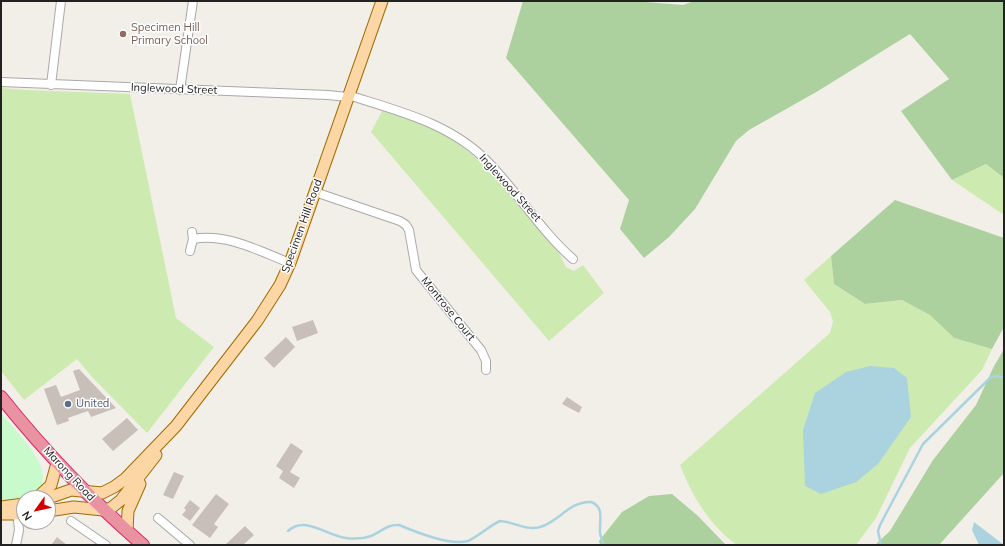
<!DOCTYPE html>
<html>
<head>
<meta charset="utf-8">
<style>
  body { margin:0 }
  #map { position:relative; width:1005px; height:546px; overflow:hidden; background:#f2efe9; font-family:Mulish,sans-serif }
  canvas { display:block }
  .frame { position:absolute; inset:0; border:2px solid #222; pointer-events:none }
  .north { position:absolute; left:16px; top:490px; width:40px; height:40px; box-sizing:border-box; background:#fff; border:1px solid #a7a7a7; border-radius:50%; rotate:237deg; font-size:11px; font-weight:700; line-height:16px; text-align:center; color:#222 }
  .north::after { content:''; display:block; margin:auto; width:14px; height:18px; background:#d40000; clip-path:polygon(50% 0,100% 100%,50% 72%,0 100%) }
</style>
</head>
<body>
<div id="map">
<canvas width="1005" height="546"></canvas>
<div class="frame"></div>
<div class="north">N</div>
</div>
<script>
const c = document.querySelector('canvas').getContext('2d');
c.lineJoin = 'round';
function fillPath(path, color) {
  c.fillStyle = color;
  c.fill(path, 'evenodd');
}
function stroke(path, color, width, dash) {
  c.strokeStyle = color;
  c.lineWidth = width;
  c.lineCap = dash ? 'butt' : 'round';
  c.setLineDash(dash || []);
  c.stroke(path);
}
function label(font, color, halo, rows, align = 'center') {
  c.font = font + ' Mulish,sans-serif';
  c.lineWidth = 3;
  c.setLineDash([]);
  c.textBaseline = 'middle';
  c.strokeStyle = halo;
  c.fillStyle = color;
  for (const [text, x, y, turn = 0] of rows) {
    c.save();
    c.translate(x, y);
    c.rotate((+turn || 0) * Math.PI / 180);
    c.textAlign = isNaN(turn) ? turn : align;
    if (halo) c.strokeText(text, 0, 0);
    c.fillText(text, 0, 0);
    c.restore();
  }
}
fillPath(new Path2D(`
  M1,88l26,2 103,4 46,224 38,29 -67,86 -55,-56 -15,-18 -53,41 -23,-29z
  M382,111c17,5 35,10 52,18 53,27 88,80 125,124l7,14 8,4 9,-6 21,28 -55,48 -178,-209z
  M986,164l18,14v37l-52,-35z
  M831,256l3,28 31,20 37,-4 28,15 24,23 38,11 -10,21 -72,78 -34,70 -20,27h-119c-27,-19 -45,-49 -57,-80l150,-132 3,-12 -3,-9 -26,-32z`), '#cdebb0');
fillPath(new Path2D(`
  M523,1h110l50,4 11,-4h310v177l-18,-14 -34,16 -51,-69 48,-32 -39,-45 -92,57 -69,39 -13,11 -41,68 -26,28 -25,21 -24,-29 9,-29 -123,-142z
  M895,200l109,38v89l-12,22 -38,-11 -24,-23 -28,-15 -37,4 -31,-20 -3,-28z
  M1004,349v124l-65,72h-64l15,-14 43,-71 43,-55 17,-37z
  M672,494l26,22 28,29h-126l-1,-4 23,-29 27,-16z`), '#add19e');
fillPath(new Path2D(`
  M1,413c13,17 58,58 36,78 -2,3 -6,6 -10,7 -7,2 -17,3 -26,4z`), '#c8facc');
fillPath(new Path2D(`
  M870,366l24,2 13,10 4,39 -33,47 -22,18 -35,12 -16,-8 -2,-56 12,-37 31,-21z
  M974,522l30,23h-25l-7,-15z`), '#aad3df');
stroke(new Path2D(`
  M288,531c17,-16 39,5 58,7 8,1 17,1 25,-2 10,-4 16,-12 28,-11 17,7 51,21 69,16 11,-5 21,-15 32,-20 14,1 27,10 40,6 19,-5 29,-26 51,-25 14,5 8,19 9,31 1,4 2,8 4,12
  M881,545l-3,-14 2,-6 43,-81 68,-67 6,-1 7,2`), '#aad3df', 2.5);
fillPath(new Path2D(`
  M313,320l5,13 -21,8 -5,-14z
  M286,337l9,10 -21,21 -10,-10z
  M79,369l37,39 -25,9 -3,-6 -20,7 1,3 -12,4 -13,-36 12,-4 5,12 19,-7 -7,-19z
  M567,397l15,10 -3,6 -17,-9z
  M127,418l11,12 -25,21 -11,-12z
  M291,443l12,8 -13,21 10,6 -6,10 -15,-10 4,-7 -7,-5z
  M174,472l10,4 -11,23 -10,-4z
  M216,494l13,10 -15,20 4,3 -8,11 -18,-13z
  M190,500l10,8 -10,13 -8,-6 4,-5 -2,-2z
  M245,526l9,9 -11,10h-15l-2,-1z
  M57,537l10,8 -15,-1z`), '#c7bfb8');
const minor = new Path2D(`
  M1,82l327,13 19,2
  M51,85l10,-84
  M180,90l13,-89
  M348,95c50,16 103,28 141,68 29,30 53,69 84,96
  M315,192l85,29 6,4 3,5 7,40 65,80 5,11v9
  M193,239c34,-6 66,12 97,24
  M190,251l3,-12 -1,-7
  M158,518l32,27
  M71,521l35,24
  M16,545l3,-15 -2,-20`);
const major = new Path2D(`
  M37,498l14,-13 6,-22
  M48,498l23,-8 31,3 12,-6 11,-8 51,-53 81,-105 23,-36 10,-22 92,-262
  M1,507l23,-3
  M48,511l26,-4 29,3 8,-2 10,-8 35,-45
  M1,514h23
  M127,531l1,-20 12,-27`);
const highway = new Path2D(`
  M1,397c43,54 90,103 142,148`);
stroke(minor, '#a9a9a9', 10);
stroke(major, '#a06b00', 13);
stroke(highway, '#dc2a67', 14);
stroke(minor, '#fff', 8);
stroke(major, '#fcd6a4', 11);
stroke(highway, '#e892a2', 12);
for (const [x, y, r, color] of [
  [123,34,4,"#8d6e63"],
  [68,404,4,"#5c6f8a"]
]) {
  const dot = new Path2D();
  dot.arc(x, y, r, 0, 2 * Math.PI);
  c.fillStyle = color;
  c.fill(dot);
  stroke(dot, '#fff', 1.5);
}
label('11px', '#785e54', '#fff', [
  ["Specimen Hill",131,28],
  ["Primary School",131,41]
], 'left');
label('11px', '#222', '#fff', [
  ["Inglewood Street",174,89,2],
  ["Inglewood Street",510,188,48],
  ["Specimen Hill Road",302,226,-70],
  ["Montrose Court",448,309,51],
  ["Marong Road",69,474,47]
]);
label('11px', '#4e5e75', '#fff', [
  ["United",76,404]
], 'left');
</script>
</body>
</html>
